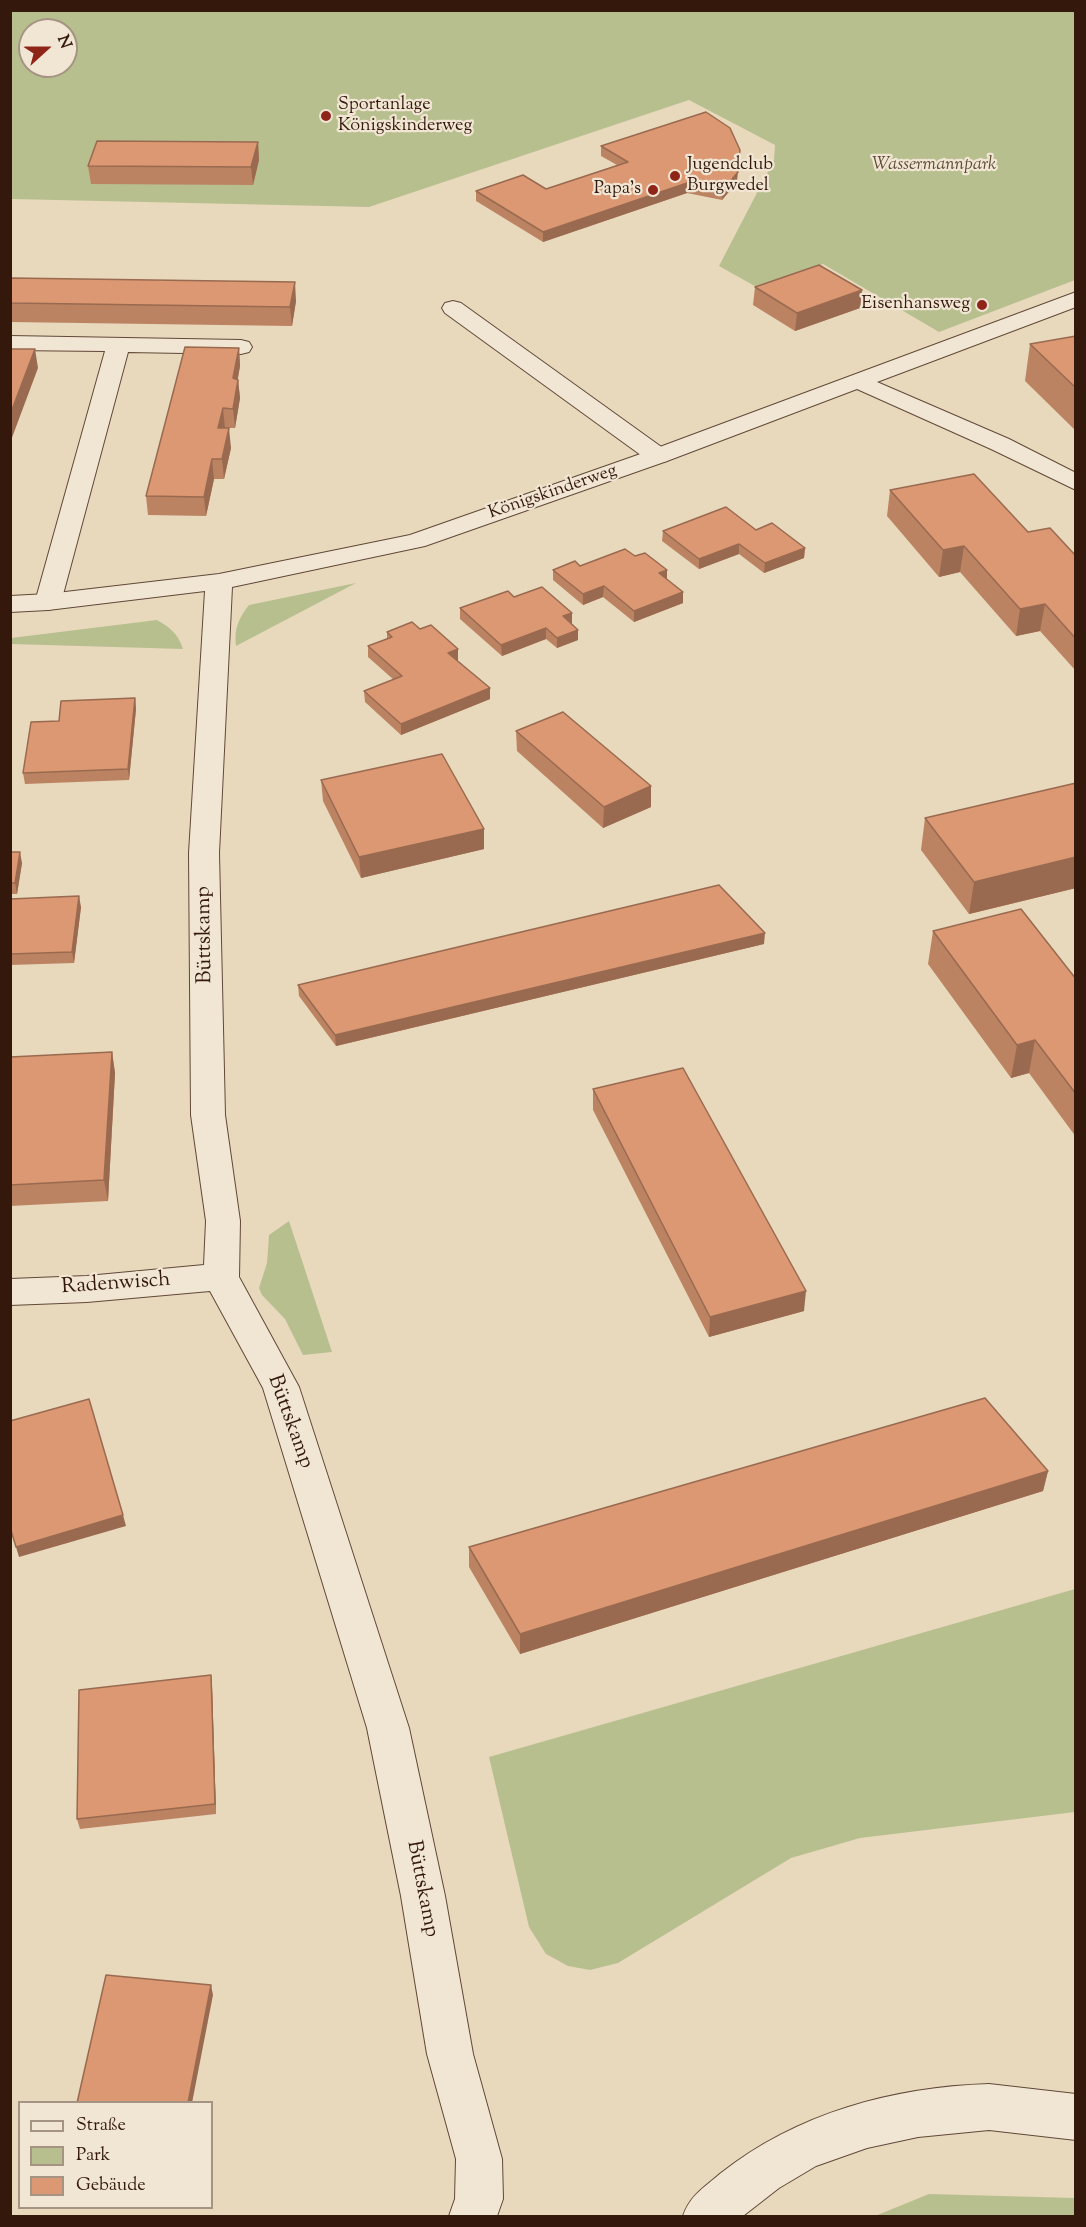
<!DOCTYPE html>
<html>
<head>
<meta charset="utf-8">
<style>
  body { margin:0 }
  #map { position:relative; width:1086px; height:2227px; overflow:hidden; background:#e8d9bc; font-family:"Sorts Mill Goudy",serif }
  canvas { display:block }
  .frame { position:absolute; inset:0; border:12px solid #34180c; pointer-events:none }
  .legend { position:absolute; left:18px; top:2101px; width:195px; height:108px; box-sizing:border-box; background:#f0e6d3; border:2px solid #a59483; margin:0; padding:8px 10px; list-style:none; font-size:18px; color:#34180c }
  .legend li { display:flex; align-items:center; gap:12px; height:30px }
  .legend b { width:30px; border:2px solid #a59483 }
  .north { position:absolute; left:18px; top:18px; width:60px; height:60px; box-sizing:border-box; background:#f0e6d3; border:2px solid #a59483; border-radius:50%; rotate:69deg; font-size:16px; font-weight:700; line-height:24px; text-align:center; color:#34180c }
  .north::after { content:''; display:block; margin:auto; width:21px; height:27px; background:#8f2418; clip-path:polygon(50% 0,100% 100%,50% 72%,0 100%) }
</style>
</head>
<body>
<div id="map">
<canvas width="1086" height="2227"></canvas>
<div class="frame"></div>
<ul class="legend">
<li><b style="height:8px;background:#f0e6d3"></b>Straße</li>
<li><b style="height:16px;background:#b8bf8f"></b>Park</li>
<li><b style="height:16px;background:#db9872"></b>Gebäude</li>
</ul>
<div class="north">N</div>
</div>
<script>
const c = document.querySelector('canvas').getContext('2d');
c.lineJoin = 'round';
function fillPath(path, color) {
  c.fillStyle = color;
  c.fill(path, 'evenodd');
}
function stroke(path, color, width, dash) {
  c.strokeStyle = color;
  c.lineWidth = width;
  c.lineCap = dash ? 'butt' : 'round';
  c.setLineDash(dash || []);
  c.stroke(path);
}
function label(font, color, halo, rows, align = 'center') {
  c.font = font + ' "Sorts Mill Goudy",serif';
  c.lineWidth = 4.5;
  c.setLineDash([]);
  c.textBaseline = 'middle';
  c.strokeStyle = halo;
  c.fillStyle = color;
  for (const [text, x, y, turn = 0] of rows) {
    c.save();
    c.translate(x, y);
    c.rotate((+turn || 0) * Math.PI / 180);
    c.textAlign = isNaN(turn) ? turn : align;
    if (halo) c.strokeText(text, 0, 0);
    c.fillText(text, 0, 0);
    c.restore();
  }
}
fillPath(new Path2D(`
  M11,11h1064v269l-136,52 -116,-68 -63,25 -41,-23 55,-106 1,-15 -86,-45 -320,107 -358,-8zM30,30h36v36h-36z
  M356,583l-120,63c-2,-17 2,-27 13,-41z
  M157,620c14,8 21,14 26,29l-172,-5v-6z
  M289,1221l43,131 -29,3 -18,-36 -23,-24 -3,-7 8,-25 2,-28z
  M1075,1589v223l-215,26 -69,20 -173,105 -28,7 -22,-4 -22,-12 -17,-27 -40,-170z
  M929,2194l146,4v18h-200z`), '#b8bf8f');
fillPath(new Path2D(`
  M1070,10h6v4z`), '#747776');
const service = new Path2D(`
  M453,301l8,2 206,148 3,5 -3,5 -9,2 -9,-2 -204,-148 -3,-5 3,-5z
  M10,336l231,4 8,2 3,5 -3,5 -8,2 -113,-2 -67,250 -4,6 -9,2 -9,-2 -4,-6 70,-251 -95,-1z`);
const minor = new Path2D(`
  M1076,292v15l-199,75 132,57 67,34v17l-85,-41 -134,-60 -190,72 -242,85 -193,41 -13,266 6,262 15,106 -1,56 60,110 110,341 36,168 28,158 29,105 1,40 -6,17h-48l6,-17 1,-40 -29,-105 -26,-158 -34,-168 -104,-340 -53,-97 -123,11 -77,3v-26l77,-3 117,-11 2,-44 -15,-106 -2,-262 16,-262 -157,19 -38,2v-16l38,-2 171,-20 191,-39 239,-84z
  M989,2084l87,10v46l-87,-10 -71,7 -51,11 -51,18 -37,22 -36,28h-60c7,-21 22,-29 38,-43 76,-60 172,-86 268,-89z`);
stroke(service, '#614838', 2);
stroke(minor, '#614838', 2);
fillPath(service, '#f0e6d3');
fillPath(minor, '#f0e6d3');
fillPath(new Path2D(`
  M258,142l1,18 -6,25 -162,-1 -3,-18z
  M601,146l136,36 -15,18 -35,-7 -144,49 -67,-41v-10l70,-2 71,-24 -16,-9z
  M10,278l286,23 -4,25 -282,-4z
  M755,287l107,3 -2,18 -65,23 -42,-26z
  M1076,336v95l-51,-50 5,-37z
  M239,348l1,18 -2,13 2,19 -5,30h-10l6,20 -7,31h-10l-8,37 -58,-1 -2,-19z
  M890,490l138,42 48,24v115l-36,-40 -24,5 -56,-64 -21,5 -52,-61z
  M756,530l49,18 -1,10 -40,15 -25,-19 -40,15 -37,-28 1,-10z
  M553,570l114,10 16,12v11l-49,19 -31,-25 -20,8 -30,-25z
  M514,597l58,26 -1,1 7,16 -21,8 -11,-9 -44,17 -42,-37v-11z
  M387,632l71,28h-1l33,28v11l-89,36 -36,-33 -1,-11 30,-11 -26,-23v-11l19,-7z
  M135,698l1,11 -7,71 -104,4 -2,-11 36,-52z
  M516,731l135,76 -48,21 -86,-77z
  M321,780l163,49v20l-123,29 -38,-77z
  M1076,783v105l-107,26 -48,-64 4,-32z
  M10,852l12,11 -5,31h-7z
  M10,899l71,8 -7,56 -64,2z
  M933,931l143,48v158l-47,-64 -18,5 -83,-114z
  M764,944l-428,102 -37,-50 -1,-11z
  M112,1052l3,21 -7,128 -98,5v-149z
  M593,1089l211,222 -95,26 -116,-227z
  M1048,1471l-5,20 -523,163 -51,-87v-20z
  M211,1675l1,11 4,128 -136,15 -3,-10z`), '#bc8362');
fillPath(new Path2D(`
  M258,142l1,18 -6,25 -2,-18z
  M740,150l-3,32 -15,18 1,-10z
  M687,183v10l-144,49v-10z
  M295,282l1,19 -4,25 -2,-19z
  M862,290l-2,18 -65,23 2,-18z
  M239,348l1,18 -6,31 -1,-19z
  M35,349l3,19 -28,75v-28z
  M238,380l2,18 -5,30 -2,-19z
  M223,408l2,20 -5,19 -2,-19z
  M229,428l2,20 -7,31 -2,-20z
  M212,459l2,20 -8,37 -2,-19z
  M739,544v10l-40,15v-10z
  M964,546l-4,26 -21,5 4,-27z
  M805,548l-1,10 -40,15 1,-10z
  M667,570v11l-8,-8z
  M604,586l-1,11 -20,8v-11z
  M683,592v11l-49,19v-11z
  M1045,604l-5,27 -24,5 4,-27z
  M572,613v10l-9,4v-11z
  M546,628v11l-44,17 -1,-11z
  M578,630v10l-21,8v-10z
  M458,649v11l-9,3 -1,-10z
  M490,688v11l-89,36v-11z
  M135,698l1,11 -7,71 -1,-11z
  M651,786v21l-48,21 1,-21z
  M484,829v20l-123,29 -2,-21z
  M20,852l2,11 -5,31 -2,-11z
  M1076,857v31l-107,26 5,-32z
  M79,896l2,11 -7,56 -2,-11z
  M765,933l-1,11 -428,102 -1,-11z
  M1035,1040l-6,33 -18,5 6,-33z
  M112,1052l3,21 -7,128 -4,-21z
  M806,1291l-2,20 -95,26 1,-20z
  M1048,1471l-5,20 -523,163v-20z
  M123,1515l3,11 -107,31 -3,-10z
  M211,1675l1,11 4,128 -1,-10z
  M211,1985l2,10 -21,108h-4z`), '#996a50');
const building = new Path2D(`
  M706,112l24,16 10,22 -2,22 -15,18 -36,-7 -144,49 -67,-41 47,-16 23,14 82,-27 -27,-16z
  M97,141l161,1 -7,25 -163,-1z
  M819,265l43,25 -65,23 -42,-26z
  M10,278l285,4 -5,25 -280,-4z
  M1076,336v52l-46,-44z
  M185,347l54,1 -6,30 5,2 -5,29 -10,-1 -5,20h11l-7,31h-10l-8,38 -58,-1z
  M10,349h25l-25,66z
  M974,474l54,58 22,-4 26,28v83l-31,-35 -25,5 -56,-63 -21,4 -53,-60z
  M726,507l30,23 16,-7 33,25 -40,15 -26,-19 -40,15 -36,-28z
  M625,549l10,7 10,-3 22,17 -8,3 24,19 -49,19 -30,-25 -21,8 -30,-24 22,-9 5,5z
  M542,587l30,26 -9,3 15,14 -21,8 -11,-10 -45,17 -41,-37 48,-17 6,6z
  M412,622l8,7 11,-4 27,24 -10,4 42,35 -89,36 -37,-33 38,-15 -34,-30 24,-9 -5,-5z
  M135,698l-7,71 -105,4 8,-51 28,-1 2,-20z
  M563,712l88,74 -47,21 -88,-76z
  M442,754l42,75 -125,28 -38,-77z
  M1076,783v74l-102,25 -49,-64z
  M10,852h10l-5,31h-5z
  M719,885l46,48 -430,102 -37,-50z
  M79,896l-7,56 -62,2v-55z
  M1021,909l55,70v115l-41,-54 -18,5 -84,-114z
  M112,1052l-8,128 -94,5v-128z
  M683,1068l123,223 -96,26 -117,-228z
  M985,1398l63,73 -528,163 -51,-87z
  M89,1399l34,116 -107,32 -6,-20v-106z
  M211,1675l4,129 -138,15 2,-129z
  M106,1975l105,10 -23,118h-111z`);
fillPath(building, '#db9872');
stroke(building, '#996a50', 1.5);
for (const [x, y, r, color] of [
  [326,116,6,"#8f2418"],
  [675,176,6,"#8f2418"],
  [653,190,6,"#8f2418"],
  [982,305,6,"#8f2418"]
]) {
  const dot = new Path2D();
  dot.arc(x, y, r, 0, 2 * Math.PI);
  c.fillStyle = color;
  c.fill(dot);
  stroke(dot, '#f0e6d3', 2);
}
label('18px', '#34180c', '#f0e6d3', [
  ["Sportanlage",338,106],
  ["Königskinderweg",338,127],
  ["Jugendclub",687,166],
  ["Burgwedel",687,187],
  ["Papa's",641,190,"right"],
  ["Eisenhansweg",970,305,"right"]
], 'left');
label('italic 18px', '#5c4a33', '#f0e6d3', [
  ["Wassermannpark",934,166]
]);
label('18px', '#34180c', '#f0e6d3', [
  ["Königskinderweg",553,493,-19]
]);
label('21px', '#34180c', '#f0e6d3', [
  ["Büttskamp",206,935,-91],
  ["Radenwisch",116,1285,-4],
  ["Büttskamp",289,1422,70],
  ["Büttskamp",421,1889,79]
]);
</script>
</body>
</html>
